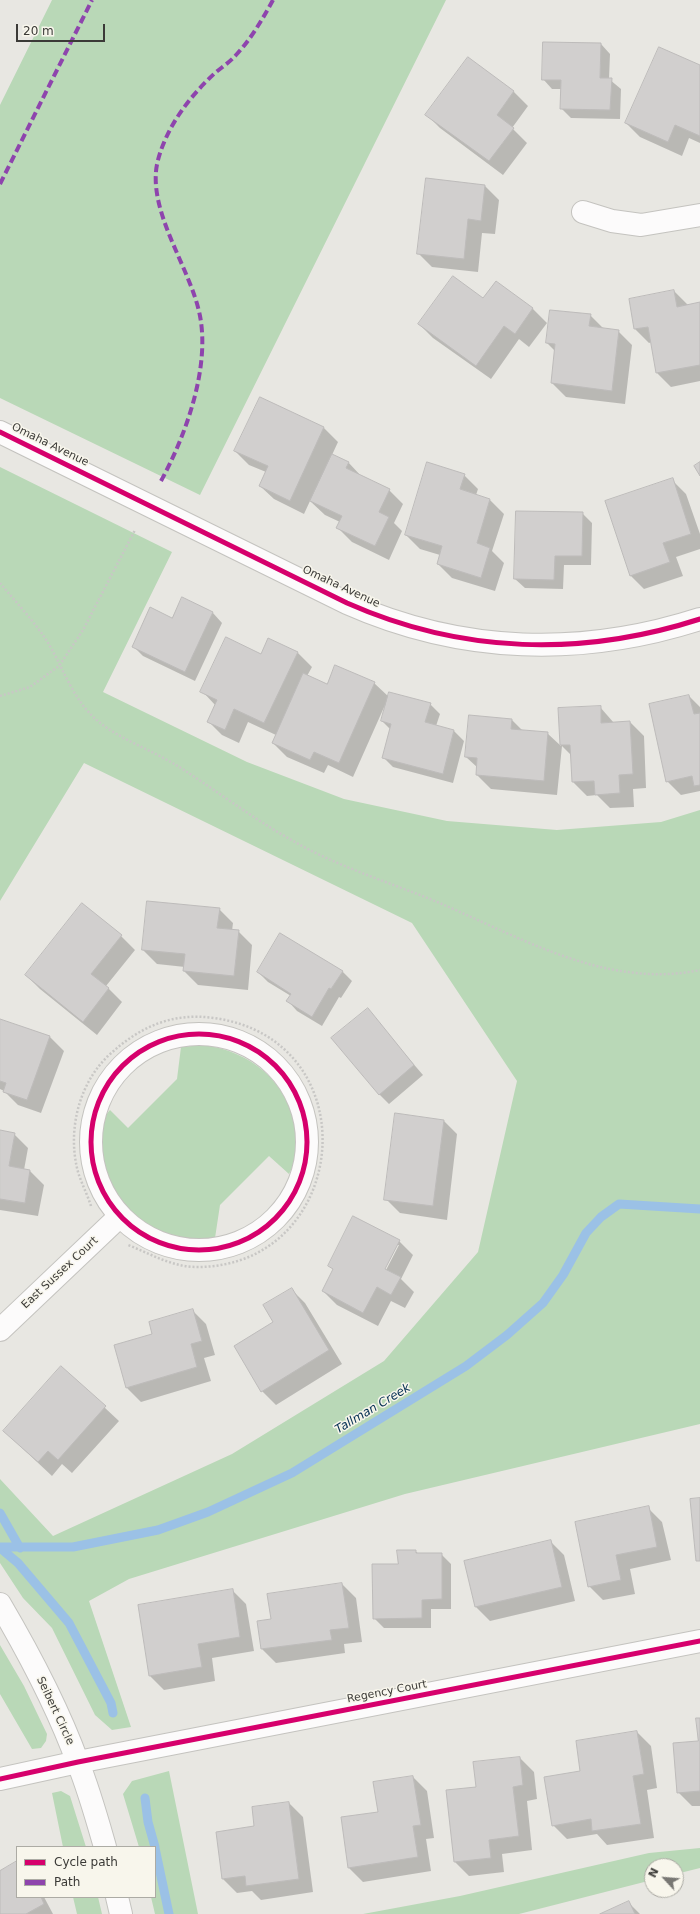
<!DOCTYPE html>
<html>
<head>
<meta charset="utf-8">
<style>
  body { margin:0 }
  #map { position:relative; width:700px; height:1914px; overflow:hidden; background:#e8e7e2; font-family:"DejaVu Sans",sans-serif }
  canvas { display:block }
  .legend { position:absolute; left:16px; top:1846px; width:140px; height:52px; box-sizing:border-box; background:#f8f6ec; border:1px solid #acaba4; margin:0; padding:5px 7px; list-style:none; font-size:12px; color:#3b3a37 }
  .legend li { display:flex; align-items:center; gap:8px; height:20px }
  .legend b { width:20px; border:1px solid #acaba4 }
  .north { position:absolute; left:644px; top:1858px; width:40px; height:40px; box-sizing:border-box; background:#f8f6ec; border:1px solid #acaba4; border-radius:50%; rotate:296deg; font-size:11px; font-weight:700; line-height:16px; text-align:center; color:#3b3a37 }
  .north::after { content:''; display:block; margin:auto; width:14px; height:18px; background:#787773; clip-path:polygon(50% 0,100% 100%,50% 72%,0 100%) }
  .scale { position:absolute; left:16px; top:24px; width:89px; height:18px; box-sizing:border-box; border:2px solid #3b3a37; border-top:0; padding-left:5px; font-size:12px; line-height:14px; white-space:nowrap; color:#3b3a37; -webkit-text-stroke:3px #f8f6ec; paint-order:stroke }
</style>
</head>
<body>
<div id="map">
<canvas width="700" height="1914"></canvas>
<ul class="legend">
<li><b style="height:5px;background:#d6006c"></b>Cycle path</li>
<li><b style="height:5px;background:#8e44ad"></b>Path</li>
</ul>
<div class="north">N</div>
<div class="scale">20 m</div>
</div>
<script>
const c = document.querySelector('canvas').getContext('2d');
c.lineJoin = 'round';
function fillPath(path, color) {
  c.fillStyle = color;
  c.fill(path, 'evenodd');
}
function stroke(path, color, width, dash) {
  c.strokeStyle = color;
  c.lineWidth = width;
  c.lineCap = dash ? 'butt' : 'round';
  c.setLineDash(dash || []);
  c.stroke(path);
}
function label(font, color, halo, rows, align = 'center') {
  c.font = font + ' "DejaVu Sans",sans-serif';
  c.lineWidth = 3;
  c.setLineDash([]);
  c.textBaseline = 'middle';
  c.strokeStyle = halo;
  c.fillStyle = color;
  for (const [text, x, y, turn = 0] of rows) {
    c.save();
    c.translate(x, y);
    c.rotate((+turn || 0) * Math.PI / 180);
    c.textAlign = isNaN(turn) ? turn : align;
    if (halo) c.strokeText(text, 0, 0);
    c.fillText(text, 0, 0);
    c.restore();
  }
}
fillPath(new Path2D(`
  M52,0h394l-246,495 -200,-97v-293z
  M0,467l172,85 -69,140 144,70 97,37 103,22 110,9 104,-8 39,-12v614l-295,70 -276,85 -40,22 42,126 -19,3 -17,-15 -43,-87 -29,-30 -23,-35v-84l53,57 179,-82 152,-93 94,-109 39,-171 -105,-158 -328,-160 -84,138z
  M203,1045c47,6 85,36 92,84 3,16 2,31 -6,45l-20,-18 -49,49 -5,33c-62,13 -116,-37 -113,-100 0,-10 0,-20 8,-28l18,18 49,-49 4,-32z
  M0,1645l24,41 23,48 -1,7 -5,7 -9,1 -32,-55z
  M169,1771l29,143h-43l-4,-17h4v-50h-16l-16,-53 9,-13z
  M61,1791l9,5 16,51h-23l-11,-54z
  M700,1848v20l-24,6v-8h-24v14l-133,34h-156l97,-18 189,-43z
  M73,1897h25l4,17h-25z`), '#b9d8b7');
fillPath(new Path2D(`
  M601,44l9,10 -1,25 12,10 -1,30 -49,-1 -10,-10v-19h-9l-9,-10z
  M468,58l46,34 14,14 -16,22 15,15 -24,32 -63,-47 -13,-13z
  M700,66v77l-11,-5 -7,18 -42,-19 -14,-14z
  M485,186l14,14 -4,34 -13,-1 -4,39 -46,-5 -14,-14z
  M496,283l37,26 14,14 -18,24 -10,-8 -28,40 -58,-41 -14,-14 65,-24z
  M674,291l14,14 12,-2v78l-29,6 -14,-14 -5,-31 -3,1 -14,-14z
  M590,315l14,14 14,2 14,14 -7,59 -59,-7 -14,-14 3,-32 -8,-8z
  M260,398l64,30 14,14 -6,13 16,7 14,15 27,13 14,14 -9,19 8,8 -13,29 -37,-18 -14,-14 2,-6 -15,-7 -15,-14 -6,13 -30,-15 -14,-13 6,-14 -17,-7 -14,-14z
  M464,475l14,14 -2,6 14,5 14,14 -12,37 12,12 -9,28 -43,-13 -14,-14 2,-9 -20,-6 -14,-14z
  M672,480l14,14 14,40v15l-24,8 7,19 -39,13 -14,-14z
  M582,513l10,10 -1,42h-27l-1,24 -38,-1 -10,-9z
  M182,599l31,14 9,10 -27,58 -52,-25 -10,-10 40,-27z
  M298,653l14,14 -5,9 21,9 46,-2 15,14 41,7 10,10 -4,12 18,5 10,10 -11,42 -60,-16 -10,-10 7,-28 -8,-8 3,-16 -32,72 -25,-12 -4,8 -37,-16 -14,-14 3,-8 -28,-13 -9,21 -17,-8 -14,-14 8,-15 -14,-15 60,-36z
  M689,696l11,11v84l-19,4 -14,-14z
  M600,707l14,16 16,-1 14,14 2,52 -13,1 1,18 -24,1 -13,-13 -10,1 -14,-14 -1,-26 -10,-10 -5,49 -66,-6 -14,-14 1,-7 -12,-11 46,-37 11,11 24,2 14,13 -2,-37z
  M82,904l39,32 14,14 -29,36 16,16 -25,33 -57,-46 -14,-14z
  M219,909l14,14 -1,8h6l14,14 -4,45 -50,-5 -14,-14 1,-4 -28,-3 -14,-14z
  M342,971l10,10 -11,17 -2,-1 -17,29 -25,-15 -9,-10 3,-5 -23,-14 -10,-10z
  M367,1010l56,65 -34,29 -10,-10z
  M0,1020l50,17 14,14 -23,62 -23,-8 -14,-14 -4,-2z
  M443,1120l14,14 -10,86 -47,-7 -14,-14z
  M0,1131l14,3 14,14 -4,22 6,1 14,14 -6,31 -38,-6z
  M399,1241l14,14 -12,24 13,13 -9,16 -14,-7 -13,25 -41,-21 -14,-14 11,-21 -5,-5zM396,1245h3l-15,29 -2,-1z
  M291,1289l14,14 37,61 -66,41 -14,-14 13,-69z
  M192,1310l14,14 9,31 -11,3 7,23 -70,21 -14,-14 -12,-42 39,-12z
  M61,1367l58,54 -47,52 -10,-9 -10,12 -48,-45z
  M648,1508l14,14 9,38 -41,9 5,25 -32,6 -14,-14z
  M550,1541l14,14 11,46 -85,20 -14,-14 -11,-46z
  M415,1551l4,3h22l10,10v45h-20v19h-47l-10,-10 25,-53z
  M342,1584l14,14 6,44 -18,2 1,9 -69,10 -14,-14 -3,-27 13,-2z
  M232,1590l14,14 8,47 -42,7 3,23 -51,9 -14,-14z
  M700,1719v87h-8l-14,-14 22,-50z
  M637,1732l14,14 6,42 -10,2 7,48 -47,7 -10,-11 -30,5 -14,-14 28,-53z
  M520,1758l14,14 3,27 -10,2 5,49 -30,4 2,18 -35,4 -14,-14 -8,-71 30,-4z
  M413,1777l14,14 7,47 -8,1 5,32 -68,11 -14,-14 30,-56z
  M289,1803l14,14 10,75 -52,8 -9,-9 -15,2 -14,-14 33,-52z
  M17,1862v35h27l9,17h-53v-43z
  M628,1902l12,12h-38z`), '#0003');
stroke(new Path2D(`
  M0,1513l20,35
  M0,1547h73l85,-17 50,-18 84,-39 174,-107 41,-31 36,-32 20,-28 23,-42 15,-16 18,-13 81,5
  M0,1548l18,15 51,60 42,80 2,10
  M145,1798l3,24 7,25
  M155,1848l14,66`), '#9bc1e6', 9);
const building = new Path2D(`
  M543,42l58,1 -1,35h12l-2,32 -50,-1 1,-29h-19z
  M659,47l41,18v71l-25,-11 -7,17 -43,-19z
  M468,57l46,34 -17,24 17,13 -25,33 -64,-46z
  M426,178l59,7 -4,36 -13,-2 -4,40 -47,-5z
  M453,276l30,22 13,-17 37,27 -18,26 -11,-8 -28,40 -58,-42z
  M674,290l3,17 23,-5v63l-44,8 -8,-46 -14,2 -5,-30z
  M550,310l41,4 -2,12 30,4 -7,61 -61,-8 4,-39 -9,-1z
  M260,397l64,30 -34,74 -31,-15 9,-20 -34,-15z
  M332,454l17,8 -3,6 44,21 -11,23 10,5 -14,29 -39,-18 6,-12 -32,-15z
  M427,462l38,12 -5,15 30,10 -13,44 13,5 -9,30 -44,-14 5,-18 -37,-11z
  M700,462v14l-6,-10z
  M673,478l18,56 -28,9 7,19 -40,14 -25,-75z
  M516,511l67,1 -1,44h-27l-1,24 -40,-1z
  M182,597l31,15 -28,60 -53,-25 18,-40 22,11z
  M226,637l35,17 7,-16 30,14 -34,71 -30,-14 -9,21 -18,-8 10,-22 -17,-8z
  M335,665l40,17 -36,81 -25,-11 -4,8 -38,-17 31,-70 24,11z
  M389,692l42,11 -6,19 29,8 -11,44 -61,-16 9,-34 -10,-3z
  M689,695l5,19 6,-1v72l-6,1 -2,-10 -26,6 -17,-78z
  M601,706v17l29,-2 3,53 -14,1 1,18 -25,2 -1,-14 -22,1 -2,-37h-10l-2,-37z
  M469,715l43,4 -1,10 37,3 -4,49 -68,-6 1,-17 -12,-1z
  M147,901l73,7 -3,20 22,2 -5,46 -51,-5 2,-17 -43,-4z
  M82,903l40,32 -31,39 18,14 -26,34 -58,-47z
  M280,933l63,38 -12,18 -2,-1 -17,29 -26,-16 5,-7 -34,-22z
  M368,1008l46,57 -35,30 -48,-57z
  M0,1019l50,17 -23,64 -24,-8 3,-9 -6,-2z
  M395,1113l49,7 -11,86 -49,-6z
  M0,1130l15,3 -6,33 21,4 -5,33 -25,-4z
  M353,1216l47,24 -15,29 16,8 -10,18 -14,-8 -14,26 -41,-22 11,-22 -5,-3z
  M292,1288l37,62 -68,42 -27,-46 39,-24 -10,-17z
  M193,1309l9,32 -11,3 6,23 -71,21 -12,-43 38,-11 -3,-12z
  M61,1366l45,40 -48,54 -10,-9 -10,11 -35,-31z
  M700,1498v63h-4l-6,-62z
  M649,1506l8,41 -41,8 5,25 -33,7 -13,-65z
  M551,1540l11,47 -87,20 -11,-46z
  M397,1550h19v3h26v46l-20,1v18l-49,1 -1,-55h26z
  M342,1583l7,45 -19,2 2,10 -71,9 -4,-28 14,-2 -4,-25z
  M233,1589l7,48 -42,7 4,23 -53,9 -11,-71z
  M696,1718h4v73l-23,2 -4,-50 25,-2z
  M637,1731l7,43 -11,2 8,48 -49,7 -1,-12 -39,7 -8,-49 36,-6 -4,-30z
  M520,1757l3,28 -10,2 6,49 -30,4 2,18 -37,4 -8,-72 30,-3 -3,-25z
  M413,1776l8,49 -8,1 5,31 -70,11 -7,-51 37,-5 -5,-30z
  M289,1802l10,77 -53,7 -1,-10 -23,3 -6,-47 38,-6 -2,-19z
  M17,1861v36h24l3,7 -18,10h-26v-43z
  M629,1901l6,13h-35z`);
fillPath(building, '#d1cfce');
stroke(building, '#bdbbba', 1);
const street = new Path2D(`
  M583,212l29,9 29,4 59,-10
  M0,432l347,171c115,51 235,54 353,16
  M91 1142a108 108 0 1 1 216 0a108 108 0 1 1-216 0Z
  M0,1330l120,-114
  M0,1779l78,-17 622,-121`);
const secondary = new Path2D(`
  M0,1604c30,51 58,104 78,159 11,27 19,56 27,84
  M117,1897l4,17`);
stroke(street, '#c4c3bf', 24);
stroke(secondary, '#c4c3bf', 24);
stroke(new Path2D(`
  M0,583c15,18 32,36 45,55 19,29 26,61 54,84 19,16 54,29 77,43 40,25 77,54 119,77 42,24 90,39 135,57 85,35 174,91 270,71
  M0,696l30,-9 29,-21 24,-36 52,-100
  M91,1206c-4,-13 -11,-25 -14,-38 -9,-39 2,-84 31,-112 31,-29 64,-44 106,-38 158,22 136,249 -17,249 -25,0 -46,-13 -69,-22`), '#c8c7c5', 2.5, [2, 2]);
stroke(street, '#fcfbfb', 22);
stroke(secondary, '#fcfbfb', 22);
stroke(new Path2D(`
  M0,184l92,-184
  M161,481c25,-46 49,-113 39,-165 -9,-48 -55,-107 -42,-156 9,-34 32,-64 57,-87 7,-6 15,-11 21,-18 15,-16 26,-35 37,-55`), '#8e44ad', 4, [8, 4]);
stroke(new Path2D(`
  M0,432l347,171c115,51 235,54 353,16
  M91 1142a108 108 0 1 1 216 0a108 108 0 1 1-216 0Z
  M0,1779l78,-17 622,-121`), '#d6006c', 5);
label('11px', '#3b3a37', '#f8f6ec', [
  ["Omaha Avenue",50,445,26],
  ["Omaha Avenue",341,587,25],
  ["East Sussex Court",60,1273,-43],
  ["Regency Court",387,1692,-11],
  ["Seibert Circle",55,1711,65]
]);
label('italic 12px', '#032e51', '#f8f6ec', [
  ["Tallman Creek",373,1409,-31]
]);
</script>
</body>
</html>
